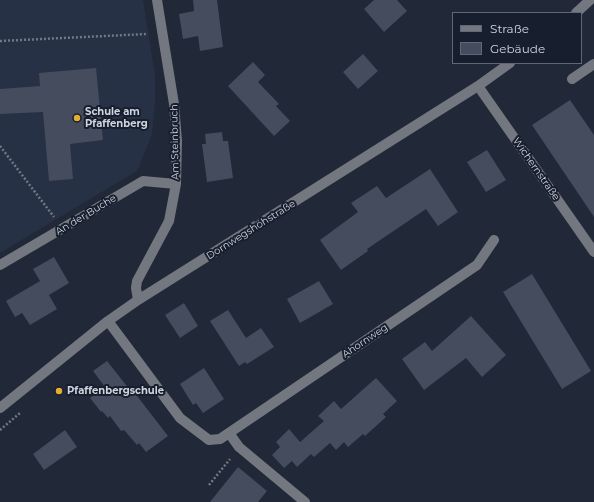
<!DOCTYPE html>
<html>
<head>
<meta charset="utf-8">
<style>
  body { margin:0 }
  #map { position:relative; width:594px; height:502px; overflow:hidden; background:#212837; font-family:Montserrat,sans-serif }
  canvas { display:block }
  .legend { position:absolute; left:452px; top:12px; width:130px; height:52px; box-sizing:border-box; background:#171e2d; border:1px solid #616774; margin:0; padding:5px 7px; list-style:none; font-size:12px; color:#cfd4de }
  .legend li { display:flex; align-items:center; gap:8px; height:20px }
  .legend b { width:20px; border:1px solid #616774 }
</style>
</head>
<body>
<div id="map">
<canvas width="594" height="502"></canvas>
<ul class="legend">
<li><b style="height:5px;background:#73777f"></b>Straße</li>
<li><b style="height:11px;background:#444c5d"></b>Gebäude</li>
</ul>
</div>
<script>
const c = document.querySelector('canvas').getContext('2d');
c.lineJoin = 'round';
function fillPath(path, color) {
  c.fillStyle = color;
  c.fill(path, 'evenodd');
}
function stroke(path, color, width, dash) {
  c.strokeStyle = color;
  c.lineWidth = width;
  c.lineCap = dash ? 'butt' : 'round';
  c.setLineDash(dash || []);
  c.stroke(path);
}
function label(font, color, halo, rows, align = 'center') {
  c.font = font + ' Montserrat,sans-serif';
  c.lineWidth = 4;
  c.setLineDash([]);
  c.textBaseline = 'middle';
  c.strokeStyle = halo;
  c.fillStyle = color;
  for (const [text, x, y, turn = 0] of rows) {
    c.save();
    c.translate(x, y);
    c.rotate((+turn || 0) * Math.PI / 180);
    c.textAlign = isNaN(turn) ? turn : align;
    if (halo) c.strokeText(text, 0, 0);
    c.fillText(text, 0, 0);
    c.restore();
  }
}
fillPath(new Path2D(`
  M0,0h143l12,75v26l-3,34 -15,36 -137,82z`), '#273145');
fillPath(new Path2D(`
  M193,0h24l6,47 -23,4 -2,-15 -15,3 -4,-25 15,-3z
  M374,0h23l10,11 -23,21 -20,-23z
  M363,54l15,17 -20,18 -15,-17z
  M253,62l12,13 -7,7 21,22 -3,2 14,15 -16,15 -46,-50z
  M96,68l7,72 -33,4 3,35 -24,2 -6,-69 -43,2v-25l40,-3 -1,-13z
  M570,100l24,35v82l-62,-92z
  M222,132l1,9h5l5,37 -26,4 -5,-38h4l-1,-10z
  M487,150l19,30 -20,12 -19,-30z
  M430,169l28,43 -20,14 -12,-17 -59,40 1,2 -27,19 -21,-30 38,-28 -7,-9 26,-17 9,12z
  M54,257l15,26 -20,12 8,14 -27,16 -8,-12 -7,4 -9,-16 34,-20 -7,-12z
  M532,274l59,97 -29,18 -59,-97z
  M319,281l14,23 -33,19 -13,-24z
  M184,303l14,23 -18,12 -15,-23z
  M228,310l18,28 15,-10 13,19 -27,17 -2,-2 -6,4 -29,-45z
  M471,316l35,39 -24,22 -16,-19 -42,32 -22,-31 23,-17 7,9z
  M107,361l23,29 1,-2 37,48 -22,16 -7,-9 -2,2 -13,-15 -3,1 -11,-15 -2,2 -6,-7 -1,1 -11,-14 15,-11 -12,-16z
  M204,368l20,31 -21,14 -7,-10 -3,2 -13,-21z
  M376,378l21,23 -14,13 3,3 -21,19 -2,-2 -15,13 -4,-5 -8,8 -6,-7 -16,14 -3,-3 -14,13 -5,-6 -8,7 -12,-13 8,-8 -4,-5 13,-13 11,13 24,-21 -6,-5 16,-15 7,8z
  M65,430l12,17 -33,23 -11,-16z
  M238,467l29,24 -9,11h-48z`), '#444c5d');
stroke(new Path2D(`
  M0,41l147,-7
  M0,146l54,71
  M0,430l20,-17
  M209,485l21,-26`), '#727885', 2.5, [2, 2]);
stroke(new Path2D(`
  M576,13l14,-13
  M572,79l22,-15
  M478,86l116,166
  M0,265l143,-84 33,3
  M138,300l-2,-12 1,-7 32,-60 7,-37 1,-43 -3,-37 -17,-104
  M108,321l72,97 29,22 11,-1 257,-174 17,-25
  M0,408l108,-87 30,-21 340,-214 32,-23
  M229,433l10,14 66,55`), '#73777f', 10);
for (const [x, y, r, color] of [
  [77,118,4,"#e2ae34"],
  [59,391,4,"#e2ae34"]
]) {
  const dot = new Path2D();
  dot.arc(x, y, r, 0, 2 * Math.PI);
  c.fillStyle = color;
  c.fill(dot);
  stroke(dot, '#171e2d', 1.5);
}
label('bold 10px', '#cfd4de', '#171e2d', [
  ["Schule am",85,112],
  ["Pfaffenberg",85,124],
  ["Pfaffenbergschule",67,391]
], 'left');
label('10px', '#cfd4de', '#171e2d', [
  ["Am Steinbruch",175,142,-91],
  ["Wichernstraße",536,169,55],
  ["An der Buche",86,215,-31],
  ["Dornwegshöhstraße",251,230,-32],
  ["Ahornweg",365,341,-34]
]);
</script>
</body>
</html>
